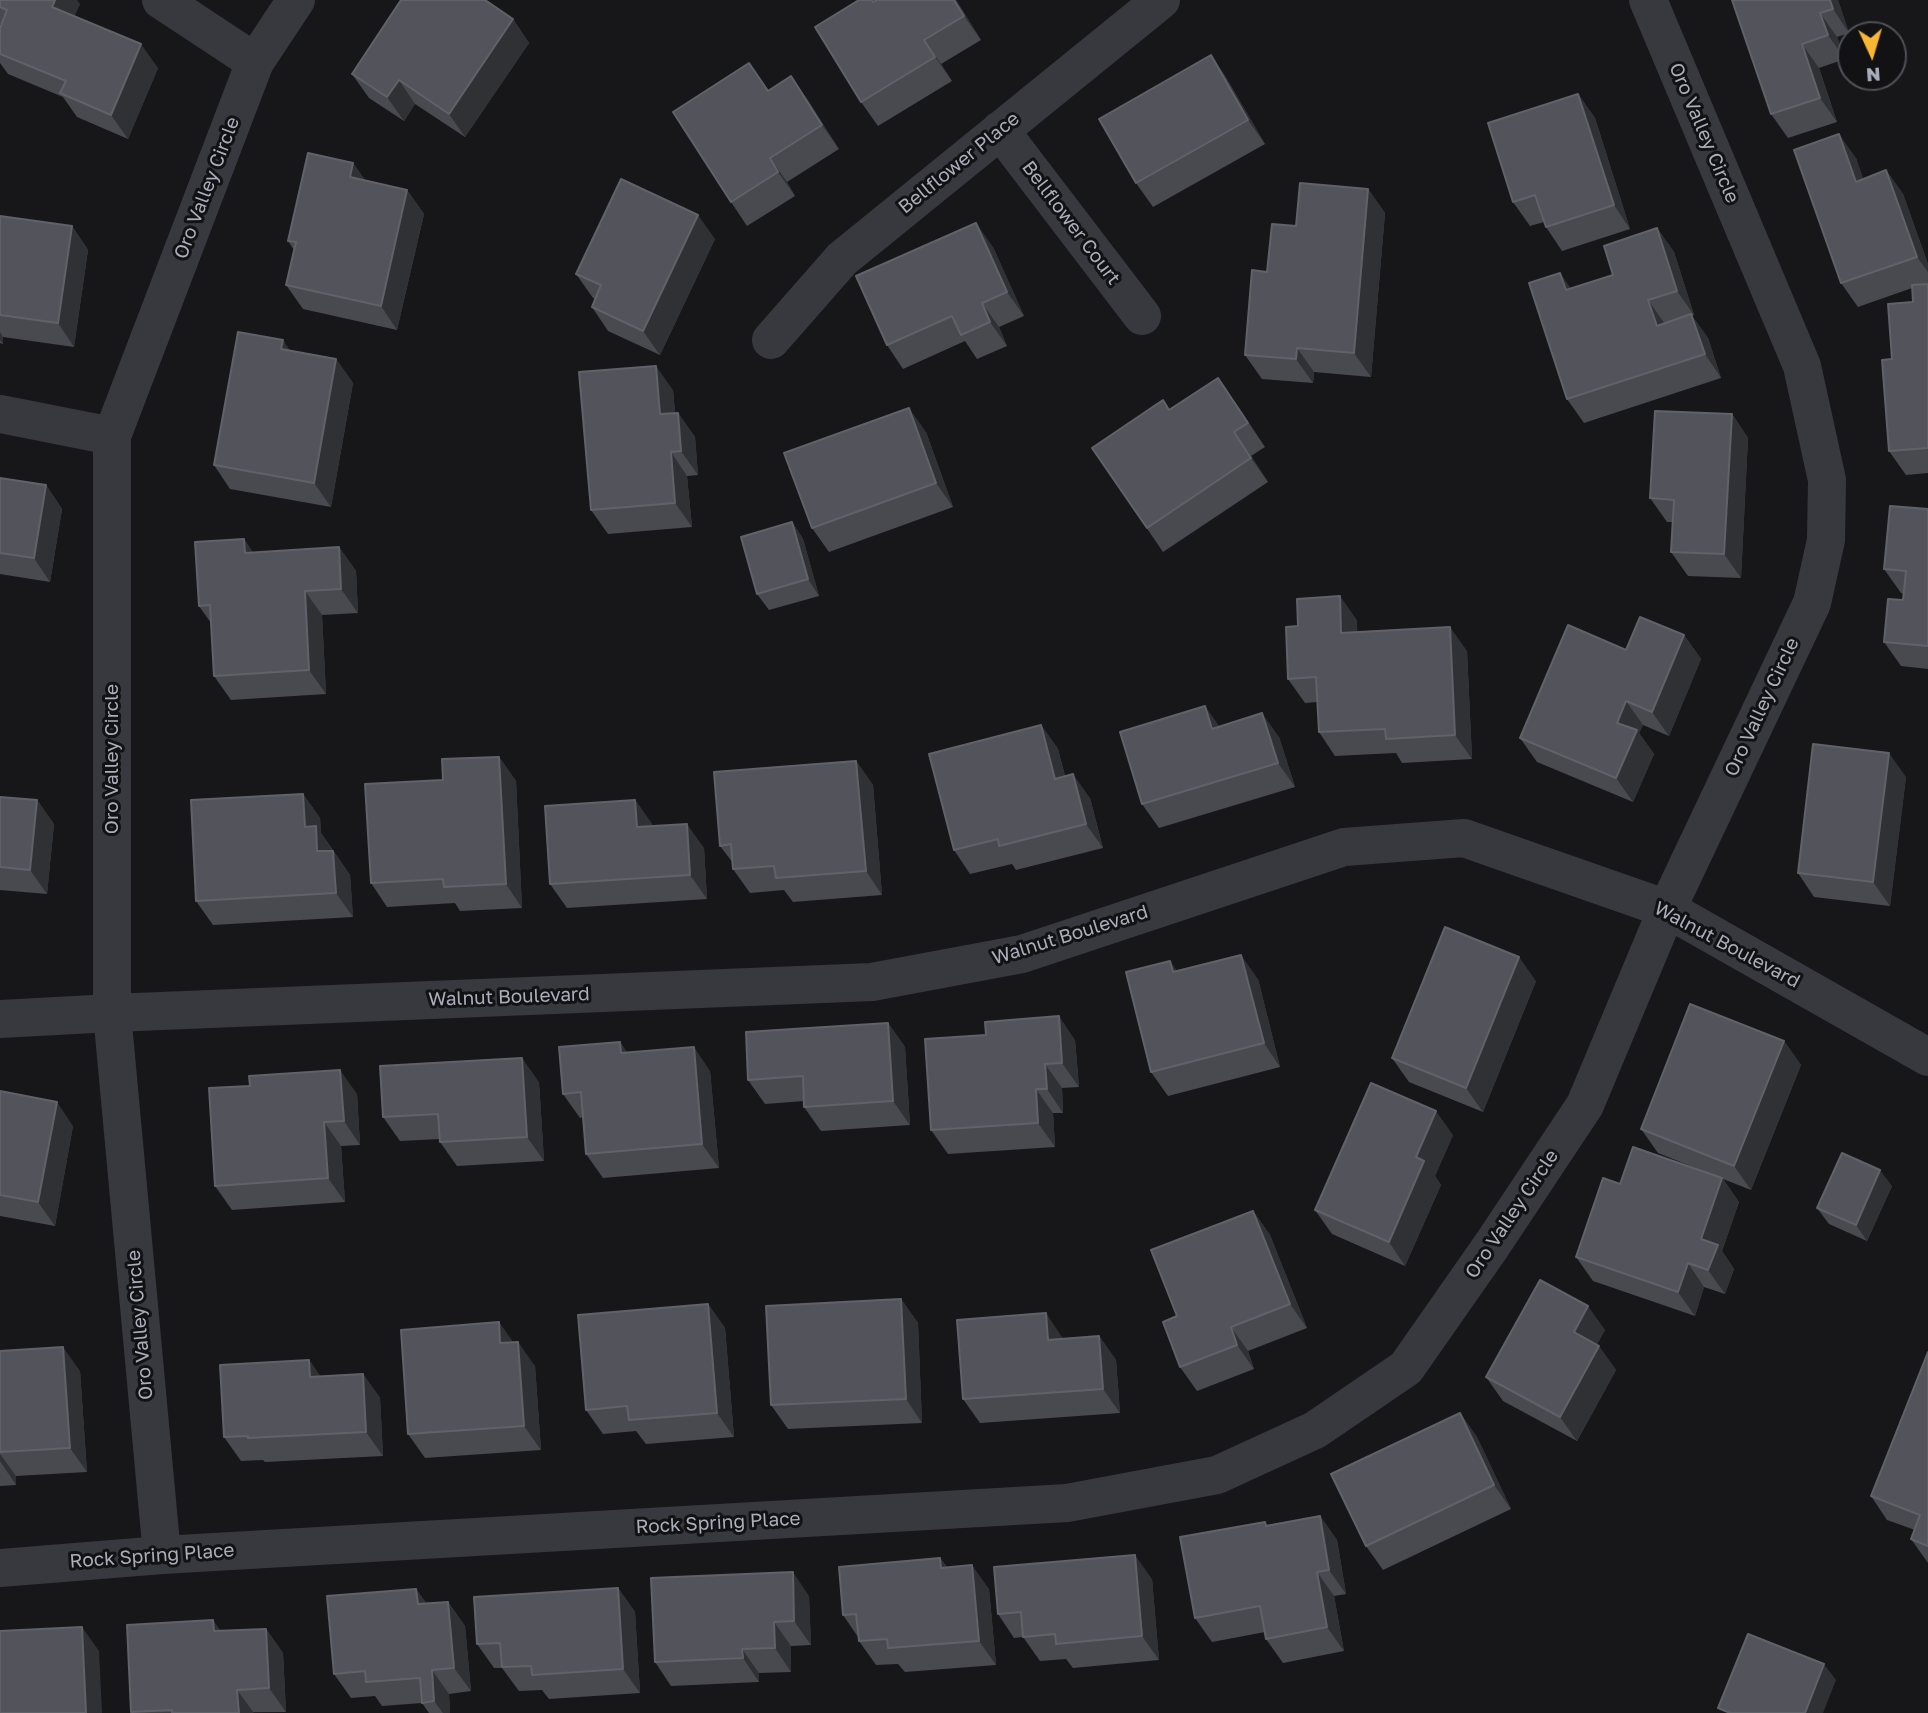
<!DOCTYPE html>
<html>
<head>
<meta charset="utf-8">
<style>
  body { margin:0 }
  #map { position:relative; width:1928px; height:1713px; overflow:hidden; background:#17171a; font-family:"Golos Text",sans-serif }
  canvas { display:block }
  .north { position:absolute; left:1837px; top:21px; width:70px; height:70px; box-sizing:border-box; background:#121215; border:2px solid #4e5057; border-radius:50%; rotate:176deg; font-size:19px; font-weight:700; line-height:28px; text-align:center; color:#a9aeba }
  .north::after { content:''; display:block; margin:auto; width:24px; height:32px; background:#f7b732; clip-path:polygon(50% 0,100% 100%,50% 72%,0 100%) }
</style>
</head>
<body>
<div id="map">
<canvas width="1928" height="1713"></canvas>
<div class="north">N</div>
</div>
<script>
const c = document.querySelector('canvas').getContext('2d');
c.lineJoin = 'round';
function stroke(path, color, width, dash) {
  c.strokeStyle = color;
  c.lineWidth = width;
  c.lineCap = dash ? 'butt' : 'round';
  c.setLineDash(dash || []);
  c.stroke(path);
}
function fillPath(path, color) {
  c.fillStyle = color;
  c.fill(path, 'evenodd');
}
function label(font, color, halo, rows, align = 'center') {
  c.font = font + ' "Golos Text",sans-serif';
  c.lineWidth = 6;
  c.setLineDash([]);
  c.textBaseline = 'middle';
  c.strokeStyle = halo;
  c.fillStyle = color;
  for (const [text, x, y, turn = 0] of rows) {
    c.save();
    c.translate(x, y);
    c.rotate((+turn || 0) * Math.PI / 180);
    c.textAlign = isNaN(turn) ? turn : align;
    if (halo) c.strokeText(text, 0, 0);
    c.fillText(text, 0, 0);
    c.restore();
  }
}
stroke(new Path2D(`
  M161,0l94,62
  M1000,130l142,186
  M771,340l71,-81 319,-259
  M0,414l112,22
  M0,1019l112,-6 760,-31 150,-28 322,-107 120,-9 203,71 261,148
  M162,1555l-50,-542v-577l143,-374 41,-62
  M0,1568l162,-13 905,-52 150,-28 98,-45 91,-62 86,-123 93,-140 82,-196 145,-306 14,-63 1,-60 -25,-114 -154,-366`), '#38393f', 38);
fillPath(new Path2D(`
  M0,0l80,4 -6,12 84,52 -30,71 -51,-22 -14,-20 -55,-23 -8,-11v-35l1,-4h-1z
  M956,0l25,40 -40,24 11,17 -74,45 -17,-24 13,-100z
  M1732,0h106l11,33 -12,4 8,22 -26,9 18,54 -49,16 -17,-24z
  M513,19l16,24 -64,94 -50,-33 -11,17 -35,-23 -17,-24z
  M1211,55l16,24 38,65 -112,63 -17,-24z
  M791,76l48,73 -52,33 8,14 -48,30 -16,-24 38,-111z
  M1578,94l17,24 35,111 -68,22 -16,-24 -2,-5 -14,4 -17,-24z
  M1856,158l7,21 23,-9 17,24 25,70v19l-4,1h4v189l-22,2 -17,-24 3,-92 21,-57 -1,-14 -54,19 -17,-24z
  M353,163l12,17 42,10 17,24 -27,116 -94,-21 -17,-24 8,-35 -6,-9z
  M1368,189l17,24 -14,164 -57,-5 -1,11 -51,-4 -17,-24 22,-83 29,-46z
  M0,216l72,10 16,24 -14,97 -71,-10v7l-3,-1z
  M1657,228l17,24 20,63 -2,1 16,22 13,40 -137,45 -17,-24 4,-110 42,-14z
  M715,239l-55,116 -52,-24 -16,-24 3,-8 -2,-1 -17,-24z
  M993,247l31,69 -25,11 8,19 -30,13 -12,-18 -62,28 -16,-24z
  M290,351l46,8 17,24 -22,124 -101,-18 -16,-24z
  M673,390l2,23h3l17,24 3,38 -11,1 5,51 -84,7 -17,-24z
  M1235,402l30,45 -14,9 17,26 -105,70 -71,-104 77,-38z
  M1732,414l16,24 -7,140 -53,-2 -17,-24 2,-30h-6l-17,-24z
  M926,432l27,75 -124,45 -17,-24z
  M0,478l46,7 16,24 -12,73 -50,-8z
  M1928,509v160l-27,-3 -17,-24 19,-42 1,-6 -3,-1 -17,-24z
  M792,522l11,17 16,57 -50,14 -12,-16z
  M244,539l9,14 86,-6 17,24 2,42 -36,2 4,79 -95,6 -17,-24 -3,-53 -12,-17z
  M1357,620v12l110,19 5,108 -70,4 -6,-10 -61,3 -16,-24 -2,-30 -12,1 -17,-24z
  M1684,635l17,24 -32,77 -26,-11 -4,8 15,21 -21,48 -96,-40 -17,-24 106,-88z
  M1041,725l17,24 7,27 25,22 13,50 -87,22 -4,-6 -42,10 -16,-24z
  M1219,726l60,11 16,50 -136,41 -17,-24z
  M499,757l17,24 6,127 -62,3 -5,-8 -68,4 -16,-24 72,-103z
  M856,761l17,24 9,110 -89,7 -9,-12 -34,3 -17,-24v-6l-13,-17z
  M1906,777l-16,129 -76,-9 -16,-24z
  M303,794l17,24 1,15 29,42 3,42 -140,8 -17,-24z
  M0,797l37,3 17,24 -7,70 -47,-4z
  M635,800l17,24v2l52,22 3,51 -140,9 -17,-24z
  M1258,979l22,88 -112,29 -17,-24z
  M1536,981l-53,131 -74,-30 -17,-24z
  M888,1023l17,24 5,78 -89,6 -17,-24v-6l-39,3 -17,-24z
  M1075,1040l4,47 -17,1 1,25h-10l2,34 -107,7 -17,-24z
  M1784,1041l17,24 -50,125 -28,-11 16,23 -17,49 12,18 -9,25 -21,-7 -9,29 -102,-35 -17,-24 44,-73 88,-11 -50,-20 -17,-24z
  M710,1071l9,97 -116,10 -17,-24 -3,-37 -3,1 -17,-24z
  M539,1082l5,79 -87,5 -17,-24v-3l-40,2 -17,-24z
  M0,1091l73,35 -18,100 -55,-10z
  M357,1094l3,51 -19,1 4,56 -113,8 -17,-24z
  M1453,1135l-18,41 6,9 -36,81 -73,-32 -17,-24z
  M1892,1186l-25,55 -38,-17 -12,-16z
  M1253,1211l17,24 37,93 -59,23 6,18 -57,22 -17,-24 -3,-51z
  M901,1299l17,24 4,100 -134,6 -17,-24z
  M708,1304l17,24 9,109 -88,7 -10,-13 -33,3 -17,-24z
  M1605,1330l-8,14 19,26 -39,71 -74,-40 -17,-24z
  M1099,1336l17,24 4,53 -140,10 -17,-24 99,-62 1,2z
  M513,1342l22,24 6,84 -116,8 -17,-24z
  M0,1351l80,20 7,101 -71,4v9l-16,1z
  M1928,1352v211l-17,-24 4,-9 -28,-10 -16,-24z
  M309,1360l11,16 43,-2 17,24 3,58 -118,6 -2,-2 -22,1 -17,-24z
  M1460,1413l17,24 34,72 -128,61 -17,-24z
  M1320,1516l17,24 9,54 -12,2 10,55 -61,12 -17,-24 -1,-7 -53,10 -17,-24 70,-96 2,3z
  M940,1558l7,9 42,22 7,76 -91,7 -7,-8 -22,1 -17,-24 -1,-4 -15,-22z
  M1152,1579l7,81 -86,8 -7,-9 -26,2 -17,-24 -9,1 -16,-24z
  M618,1588l17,24 5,81 -91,6 -7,-9 -23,1 -17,-23h-8l-17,-24z
  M416,1589l10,14 22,-1 17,24 6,65 -22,3 1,19h-21l-7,-10 -40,3 -7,-10 -24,2 -17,-24z
  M809,1596l2,49 -20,1v26l-32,1v9l-88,4 -16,-24z
  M266,1629l17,24 3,59 -154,1 -1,-1 89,-81z`), '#484a4f');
fillPath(new Path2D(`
  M55,0h22l3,4 -12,27 -16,-24z
  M954,0h2l25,40 -17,-24z
  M1830,0h8l11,33 -16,-24z
  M1820,13l17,24 8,22 -17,-24z
  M513,19l16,24 -64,94 -16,-23z
  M924,40l17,24 11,17 -17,-24z
  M141,44l17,24 -30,71 -17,-24z
  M1802,44l17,24 18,54 -17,-24z
  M1211,55l16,24 38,65 -17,-24z
  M791,76l17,24 31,49 -17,-24z
  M399,80l16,24 -11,17 -17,-24z
  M1578,94l17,24 35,111 -16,-24z
  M1839,134l17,24 17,48 -17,-24z
  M770,158l17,24 8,14 -17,-24z
  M353,163l17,24 -20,-10z
  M1886,170l17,24 25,70v8l-11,-15z
  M1368,189l17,24 -14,164 -17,-24z
  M407,190l17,24 -27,116 -16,-24z
  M698,215l17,24 -55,116 -17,-24z
  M976,223l17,24 31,69 -17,-24z
  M72,226l16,24 -14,97 -16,-24z
  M1657,228l17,24 20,63 -17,-24z
  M1560,273l17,24 -11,-7z
  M1648,300l17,24 -8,2z
  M982,303l17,24 8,19 -17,-24z
  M1691,314l17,24 13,40 -16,-24z
  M0,332l3,5v7l-3,-4z
  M283,340l16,24 -18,-15z
  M1297,348l17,24 -1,11 -17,-24z
  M336,359l17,24 -22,124 -17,-24z
  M656,366l17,24 4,48 -17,-24z
  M909,408l17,24 27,75 -17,-24z
  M678,413l17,24 3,38 -17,-24z
  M1732,414l16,24 -7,140 -17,-24z
  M1234,432l17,24 17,26 -17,-24z
  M671,452l16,24 5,51 -17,-24z
  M46,485l16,24 -12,73 -16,-24z
  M792,522l11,17 16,57 -11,-17z
  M244,539l16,24 -15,-10z
  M339,547l17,24 2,42 -17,-24z
  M305,591l17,24 4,79 -17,-24z
  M1340,596l17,24 1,37 -17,-24z
  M1450,627l17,24 5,108 -17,-24z
  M1684,635l17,24 -32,77 -17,-24z
  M1626,701l17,24 -4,8 15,21 -21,48 -17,-24 1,-55z
  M1205,706l17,24 -10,-1z
  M1262,713l17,24 16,50 -17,-24z
  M1041,725l17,24 14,54 -17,-24z
  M1889,753l17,24 -16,129 -17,-24z
  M499,757l17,24 6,127 -16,-24z
  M856,761l17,24 9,110 -16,-24z
  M1073,774l17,24 13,50 -17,-24z
  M303,794l17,24 1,15 11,17 2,25 -17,-24 -12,-24z
  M37,800l17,24 -7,70 -17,-24z
  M635,800l17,24 2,27 -17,-24z
  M687,824l17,24 3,51 -17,-24z
  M333,851l17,24 3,42 -17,-24z
  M1241,955l17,24 22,88 -16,-24z
  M1519,957l17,24 -53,131 -17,-24z
  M1170,961l17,24 -14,-13z
  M1059,1016l16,24 4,47 -17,-24z
  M888,1023l17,24 5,78 -17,-24z
  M1784,1041l17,24 -50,125 -17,-24z
  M620,1042l17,24 -16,-13z
  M694,1047l16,24 9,97 -17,-24z
  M522,1058l17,24 5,79 -17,-24z
  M1045,1064l17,24 1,25 -16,-24z
  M340,1070l17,24 3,51 -16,-24z
  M1036,1089l17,24 2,34 -17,-24z
  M57,1102l16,24 -18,100 -17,-24z
  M1436,1111l17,24 -18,41 6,9 -36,81 -16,-24 27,-85z
  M324,1122l17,24 4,56 -17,-24z
  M1880,1170l12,16 -25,55 -11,-16z
  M1722,1178l17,24 -17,49 12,18 -9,25 -17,-24 -7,-31z
  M1253,1211l17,24 37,93 -17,-24z
  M1688,1263l16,24 -9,29 -17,-24z
  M901,1299l17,24 4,100 -16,-24z
  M708,1304l17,24 9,109 -17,-24z
  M1588,1306l17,24 -14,26 -17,-24z
  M1046,1313l16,24 2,27 -16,-24z
  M499,1322l17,24 -16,-3z
  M1231,1327l17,24 6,18 -17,-24z
  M1099,1336l17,24 4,53 -17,-24z
  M518,1342l17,24 6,84 -17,-24z
  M1599,1346l17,24 -39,71 -17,-24z
  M63,1347l17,24 7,101 -17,-24z
  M309,1360l17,24 -16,-7z
  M363,1374l17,24 3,58 -17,-24z
  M1460,1413l17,24 34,72 -17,-24z
  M0,1454l16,22v9l-16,-24z
  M1320,1516l17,24 9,54 -17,-24z
  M1135,1555l17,24 7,81 -17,-24z
  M940,1558l17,24 -16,-14z
  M972,1565l17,24 7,76 -17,-24z
  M793,1572l16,24 2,49 -17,-24z
  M1317,1572l17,24 10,55 -17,-24z
  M618,1588l17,24 5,81 -17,-24z
  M416,1589l17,24 -15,-9z
  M448,1602l17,24 6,65 -17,-23z
  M213,1620l17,24 -16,-13z
  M774,1622l17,24v26l-16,-24z
  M82,1627l17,24 3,62h-16z
  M266,1629l17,24 3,59 -17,-24z
  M742,1649l17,24v9l-16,-24z
  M1824,1664l12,16 -13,33h-18z
  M432,1670l17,24 1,19h-7l-9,-12z
  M237,1690l17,23h-15z`), '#303135');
const building = new Path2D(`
  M0,0h55l-3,7 89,37 -30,71 -51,-22 6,-12 -66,-27v-26l7,-18 -7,-3z
  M401,0h84l28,19 -64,95 -50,-34 -12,17 -35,-23z
  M859,0h13l1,2 4,-2h77l10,16 -40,24 11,17 -74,45 -46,-75z
  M1732,0h98l3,9 -13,4 8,22 -26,9 18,54 -49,16z
  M1211,55l37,65 -112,63 -37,-64z
  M749,63l19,28 23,-15 31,49 -52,33 8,14 -47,30 -58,-90z
  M1578,94l36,111 -68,22 -11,-32 -22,7 -25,-79z
  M1839,134l17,48 30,-12 31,87 -76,26 -47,-133z
  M308,153l45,10 -3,14 57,13 -26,116 -95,-21 10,-43 -8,-1z
  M621,179l77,36 -55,116 -51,-24 9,-22 -25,-11z
  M1300,183l68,6 -14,164 -57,-5 -1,11 -51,-4 7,-85 15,2 5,-48 24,2z
  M0,216l72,10 -14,97 -58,-8z
  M976,223l31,69 -25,11 8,19 -29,13 -9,-19 -65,29 -31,-69z
  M1657,228l20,63 -29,9 9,26 34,-12 14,40 -138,45 -38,-116 31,-10 6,17 47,-15 -9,-29z
  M1928,284v164l-39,3 -7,-91 10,-1 -4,-55 25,-2 -1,-17z
  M238,332l45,8 -2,9 55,10 -22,124 -100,-18z
  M656,366l4,48 18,-1 3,38 -10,1 4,51 -84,7 -12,-138z
  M1218,378l30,45 -14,9 17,26 -104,70 -55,-80 71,-48 6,10z
  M909,408l27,75 -124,45 -28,-75z
  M1655,411l77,3 -8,140 -53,-2 3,-52 -24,-2z
  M0,478l46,7 -12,73 -34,-5z
  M1890,506l38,3v137l-44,-4 4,-43 15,1 3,-29 -22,-2z
  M792,522l16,57 -51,15 -16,-57z
  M244,539l1,14 94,-6 2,42 -36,2 4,79 -95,6 -4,-71 -11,1 -4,-64z
  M1340,596l1,37 109,-6 5,108 -69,4 -1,-10 -66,3 -3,-55 -28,2 -2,-52 12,-1 -1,-27z
  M1640,617l44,18 -32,77 -26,-11 -9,22 20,7 -21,48 -96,-40 48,-113 58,25z
  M1205,706l7,23 50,-16 16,50 -136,41 -22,-72z
  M1041,725l14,54 18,-5 13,50 -87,22 -1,-7 -44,11 -25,-96z
  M1813,744l76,9 -16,129 -75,-9z
  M499,757l7,127 -62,3 -1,-8 -72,4 -6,-99 78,-4 -1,-21z
  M856,761l10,110 -90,7 -2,-12 -41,3 -2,-25 -11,2 -6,-74z
  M303,794l2,33 11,-1 1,25h16l3,42 -140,8 -5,-101z
  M0,797l37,3 -7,70 -30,-3z
  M635,800l2,27 50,-3 3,51 -140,9 -5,-78z
  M1445,927l74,30 -53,131 -74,-30z
  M1241,955l23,88 -113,29 -25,-100 44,-11 3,11z
  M1690,1004l94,37 -50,125 -93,-37z
  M1059,1016l3,47 -17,1 2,25h-11l2,34 -107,7 -6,-91 61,-4 -1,-13z
  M888,1023l5,78 -89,6 -1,-31 -55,4 -2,-48z
  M620,1042l1,11 73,-6 8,97 -116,10 -5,-62 -18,2 -4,-47z
  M522,1058l5,79 -87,5 -2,-28 -55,3 -3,-51z
  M340,1070l4,51 -20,1 4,56 -113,8 -6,-98 41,-2 -1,-10z
  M1371,1083l65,28 -20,46 8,4 -35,81 -74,-32z
  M0,1091l57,11 -19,100 -38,-7z
  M1633,1147l89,31 -21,61 17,6 -10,25 -20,-7 -10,29 -102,-35 27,-79 17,6z
  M1842,1153l38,17 -24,55 -39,-17z
  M1253,1211l37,93 -59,23 6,18 -57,22 -17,-45 14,-6 -26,-66z
  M1540,1280l48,26 -14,26 25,14 -39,71 -74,-40z
  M901,1299l5,100 -135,6 -5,-99z
  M708,1304l9,109 -88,7 -2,-14 -41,4 -8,-95z
  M1046,1313l2,27 51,-4 4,53 -140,10 -6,-79z
  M499,1322l1,21 18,-1 6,84 -116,8 -7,-104z
  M63,1347l7,101 -70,4v-101z
  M1928,1352v194l-17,-7 9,-24 -49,-19z
  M309,1360l1,17 53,-3 3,58 -118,6v-2l-24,1 -4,-72z
  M1460,1413l34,72 -128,61 -35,-72z
  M1320,1516l9,54 -12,2 10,55 -61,12 -6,-33 -65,12 -15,-81 85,-15 1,4z
  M1135,1555l7,81 -86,8 -1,-10 -32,3 -2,-25 -23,2 -4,-47z
  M940,1558l1,10 31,-3 7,76 -91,7 -1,-9 -28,2 -3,-27 -13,1 -4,-48z
  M793,1572l1,49 -20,1 1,26 -33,1 1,9 -88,4 -4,-84z
  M618,1588l5,81 -91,6 -1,-9 -29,1 -2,-24 -23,1 -3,-47z
  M416,1589l2,15 30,-2 6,66 -22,2 2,31 -12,2 -2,-25 -54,4 -1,-11 -31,3 -7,-78z
  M213,1620l1,11 52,-2 3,59 -32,2 2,23h-67v-3l-41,2 -4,-87z
  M82,1627l4,86h-86v-82z
  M1748,1634l76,30 -19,49h-75l-12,-5z`);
fillPath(building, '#53545b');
stroke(building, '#60626a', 2);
label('19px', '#a9aeba', '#121215', [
  ["Oro Valley Circle",1704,133,67],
  ["Bellflower Place",959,163,-39],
  ["Oro Valley Circle",207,188,-69],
  ["Bellflower Court",1071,223,53],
  ["Oro Valley Circle",1762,707,-65],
  ["Oro Valley Circle",112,759,-90],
  ["Walnut Boulevard",1070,935,-17],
  ["Walnut Boulevard",1727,945,28],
  ["Walnut Boulevard",509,997,-2],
  ["Oro Valley Circle",1512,1214,-56],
  ["Oro Valley Circle",140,1325,-95],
  ["Rock Spring Place",718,1523,-3],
  ["Rock Spring Place",152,1556,-4]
]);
</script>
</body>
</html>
